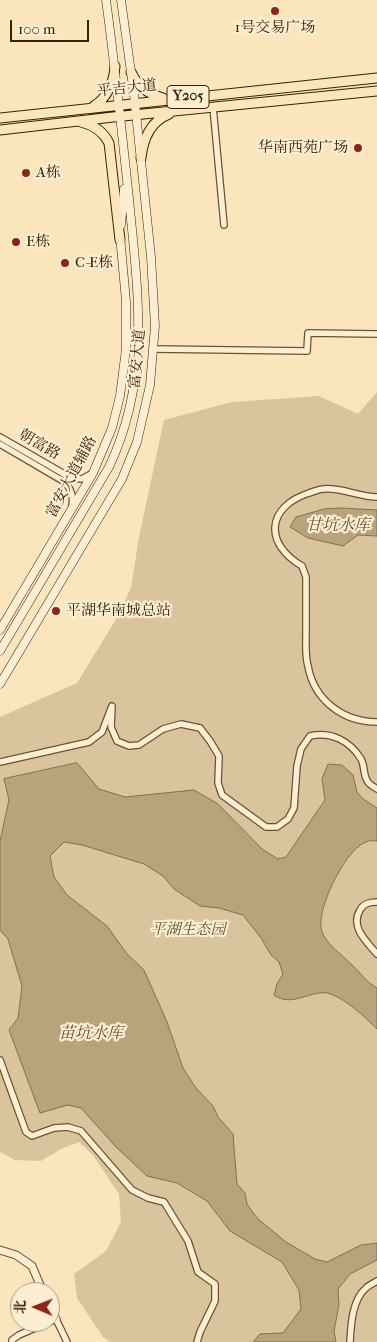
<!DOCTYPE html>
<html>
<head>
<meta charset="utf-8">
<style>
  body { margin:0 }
  #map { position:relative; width:377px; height:1342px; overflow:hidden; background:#fbe5bc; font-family:"IM FELL French Canon","Noto Serif SC",serif }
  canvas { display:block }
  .north { position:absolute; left:10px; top:1282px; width:50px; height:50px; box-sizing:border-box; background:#fceed3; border:1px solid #ad9d80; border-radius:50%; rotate:271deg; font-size:14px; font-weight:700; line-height:20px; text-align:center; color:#372304 }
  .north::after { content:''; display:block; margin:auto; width:18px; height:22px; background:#8f2418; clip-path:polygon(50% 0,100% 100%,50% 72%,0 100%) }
  .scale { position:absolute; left:10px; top:20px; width:79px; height:22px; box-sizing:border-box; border:2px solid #372304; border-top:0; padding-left:6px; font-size:15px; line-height:18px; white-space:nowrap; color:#372304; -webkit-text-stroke:4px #fceed3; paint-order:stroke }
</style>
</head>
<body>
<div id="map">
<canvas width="377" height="1342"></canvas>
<div class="north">北</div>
<div class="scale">100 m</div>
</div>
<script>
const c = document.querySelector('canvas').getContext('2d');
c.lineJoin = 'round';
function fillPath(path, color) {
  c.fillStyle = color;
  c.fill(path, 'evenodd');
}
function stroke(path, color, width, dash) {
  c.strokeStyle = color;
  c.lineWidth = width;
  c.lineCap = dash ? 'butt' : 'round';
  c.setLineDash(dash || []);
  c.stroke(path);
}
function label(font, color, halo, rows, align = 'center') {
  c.font = font + ' "IM FELL French Canon","Noto Serif SC",serif';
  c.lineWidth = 4.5;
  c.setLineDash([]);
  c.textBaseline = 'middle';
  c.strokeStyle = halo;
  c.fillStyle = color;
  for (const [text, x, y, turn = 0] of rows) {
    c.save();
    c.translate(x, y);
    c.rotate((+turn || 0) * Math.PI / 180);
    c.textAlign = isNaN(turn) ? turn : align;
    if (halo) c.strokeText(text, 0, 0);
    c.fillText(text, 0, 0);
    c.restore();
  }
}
fillPath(new Path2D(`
  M377,392v950h-267l-7,-5 -26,-39 -3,-24 32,-23 15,-29 -2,-28 -26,-39 -14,-13 -18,7 -20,12 -26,-1 -15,-8v-435l77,-34 38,-62 16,-33 8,-51 25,-117 68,-18 87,-6 39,18z`), '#dac49d');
const water = new Path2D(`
  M342,508l35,2v26l-19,-1 -15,11 -35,-8 -18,-11 6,-10 28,-8z
  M77,763l22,26 26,8 69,-7 24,14 44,45 16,10 8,-2 39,-57 -3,-21 6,-15 14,1 11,10 4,17 6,7 14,9v33c-3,0 -5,-1 -8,0 -22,4 -51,65 -48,86 2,16 21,27 31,38 9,8 14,17 25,23v41c-12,-12 -33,-32 -50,-36 -16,-3 -36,15 -53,2l3,-11 6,-10 -4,-12 -8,-7 -10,-17 -18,-23 -24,-7 -19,-2 -26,-17 -11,-13 -19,-12 -62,-19 -18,-3 -14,14 4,21 13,18 40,31 20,28 17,16 23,52 16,46 13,20 17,18 5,11 15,17 4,50 8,9 2,11 10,14 29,24 29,17 12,3 34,-17 16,-2v17l-27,14 -12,15 1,16 -5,26 2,11h-83l7,-8 23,-1 18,-24 -2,-19 -17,-28 -52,-31 -23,-30 -30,-18 -30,-7 -31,-29 -35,-39 -13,-3 -28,8 -31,-83 9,-12 4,-32 -14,-47 -8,-9v-89l9,-41 -5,-21z`);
fillPath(water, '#b8a37d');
stroke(water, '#84704d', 1);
const minor = new Path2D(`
  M213,107l11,118
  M154,349l153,2 1,-18 69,1
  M0,437l71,41 11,1 9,-5
  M0,444l63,37c8,7 11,14 9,24
  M377,497c-18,0 -36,-10 -54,-8 -4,0 -10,3 -14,4 -43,14 -45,51 -7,73l4,11c0,19 0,37 0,55 0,11 -1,24 2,34 6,34 35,56 69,56
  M0,762l89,-20 13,-10 10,-26 -1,21 6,14 12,5 10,-1 24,-16 18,-5 19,4 10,13 9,15 -1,27 4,12 44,32h11l11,-8 6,-11 3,-42 4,-17 9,-13c21,-5 40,5 51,23 4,7 2,17 7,23 2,3 6,5 9,7
  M377,902c-7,0 -13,1 -17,8 -10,17 6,31 17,44
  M0,1060l26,72 6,4 22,-8 14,-1 13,4 51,59 16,8 16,4 24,39 10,31 17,12v17l-15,31 -3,10
  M52,1321l4,-2 11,23
  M12,1342v-2l7,-5 30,-13
  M350,1342c1,-17 2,-42 16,-54 3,-3 8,-5 11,-7`);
const tertiary = new Path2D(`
  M0,1250l16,5 16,11 11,26
  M50,1307l6,12`);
const secondary = new Path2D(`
  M121,225l3,-36
  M0,630l93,-157 19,-45 8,-32 6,-47v-48l-6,-65
  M0,651l109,-184c42,-88 29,-175 20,-268 -7,-66 -14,-133 -23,-199
  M0,684l122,-205 15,-37 13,-57 5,-59 -4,-69 -17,-163 -13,-94`);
const primary = new Path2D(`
  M131,72c6,14 17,22 32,26
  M94,106c14,-9 20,-25 21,-40
  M0,118l377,-40
  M81,122c13,3 22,9 28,21l11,97
  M0,130l113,-13 264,-26
  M141,158c2,-19 10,-37 28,-44`);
stroke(minor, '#685432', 8);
stroke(tertiary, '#685432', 9);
stroke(secondary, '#372304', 9);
stroke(primary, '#372304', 11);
stroke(minor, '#fceed3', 5.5);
stroke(tertiary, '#fceed3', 7);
stroke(secondary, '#fceed3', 8);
stroke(primary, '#fbe5bc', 9);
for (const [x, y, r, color] of [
  [275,11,5,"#8f2418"],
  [358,148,5,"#8f2418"],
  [26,173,5,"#8f2418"],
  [16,242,5,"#8f2418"],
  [65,263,5,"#8f2418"],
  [56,611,5,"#8f2418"]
]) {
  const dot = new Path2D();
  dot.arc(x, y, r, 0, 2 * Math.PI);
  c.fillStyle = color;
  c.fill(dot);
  stroke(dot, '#fceed3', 2);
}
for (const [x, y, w] of [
  [188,97,42]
]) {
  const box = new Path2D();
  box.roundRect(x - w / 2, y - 11.5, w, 23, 4);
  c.fillStyle = '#fceed3';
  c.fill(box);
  stroke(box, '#372304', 1);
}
label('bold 14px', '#372304', null, [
  ["Y205",188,97]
]);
label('15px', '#372304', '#fceed3', [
  ["1号交易广场",275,28,"center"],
  ["华南西苑广场",348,148,"right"],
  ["A栋",36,173],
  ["E栋",26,242],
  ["C-E栋",75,263],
  ["平湖华南城总站",66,611]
], 'left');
label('15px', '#372304', '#fceed3', [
  ["平吉大道",127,89,-6],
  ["富安大道",138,359,-85],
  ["朝富路",39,445,30],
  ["富安大道辅路",72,477,-62]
]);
label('italic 15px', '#604b2a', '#fceed3', [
  ["平湖生态园",188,930]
]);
label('italic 16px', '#64502e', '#fceed3', [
  ["甘坑水库",338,526],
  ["苗坑水库",91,1034]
]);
</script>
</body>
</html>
